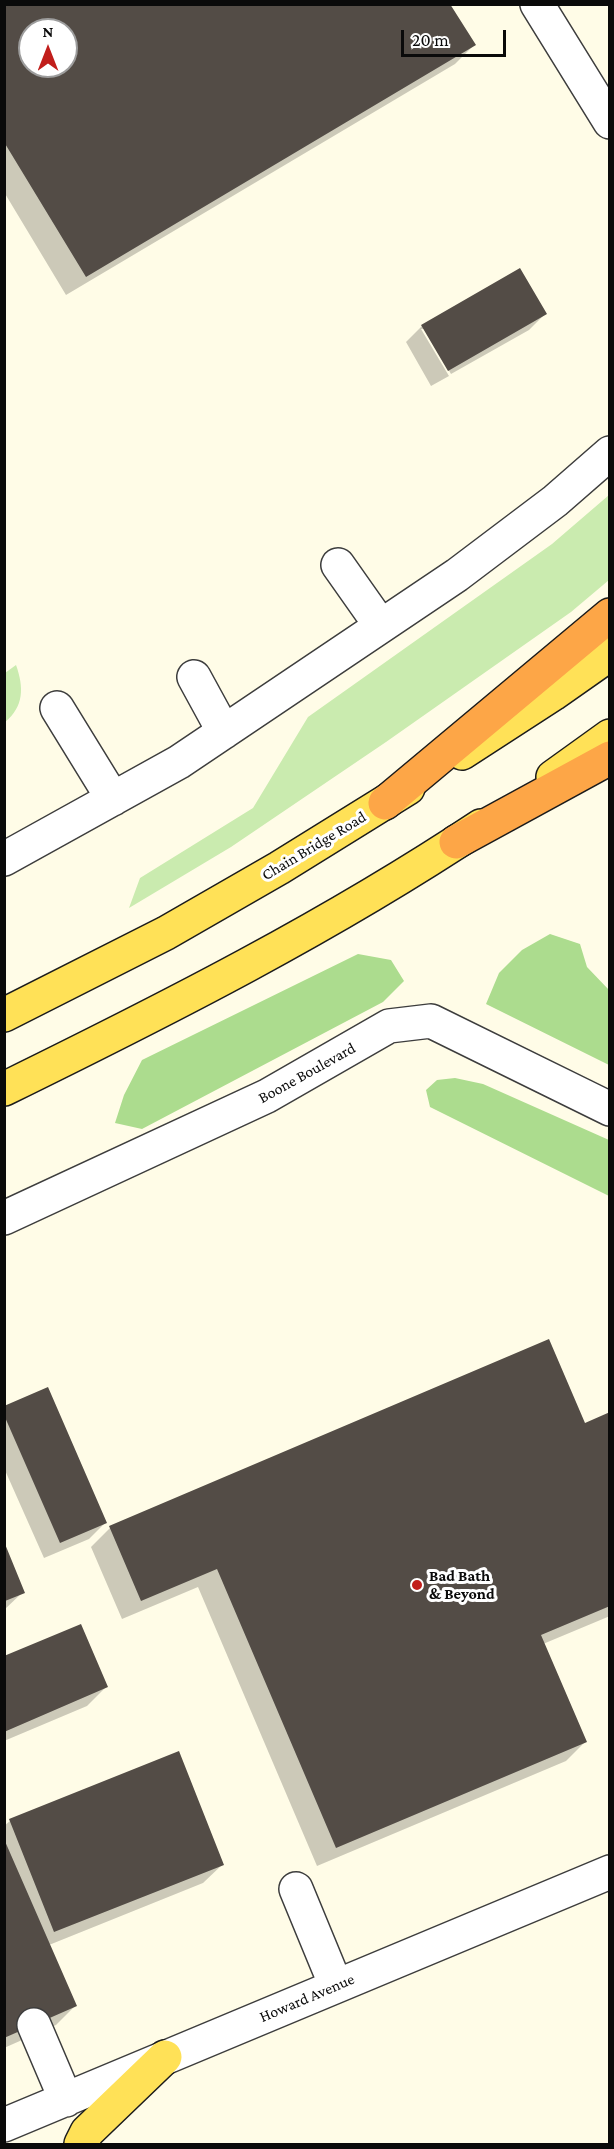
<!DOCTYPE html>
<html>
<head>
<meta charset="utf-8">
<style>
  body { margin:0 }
  #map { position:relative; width:614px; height:2149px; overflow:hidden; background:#fffce7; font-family:"Crimson Pro",serif }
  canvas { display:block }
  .frame { position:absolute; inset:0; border:6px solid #0a0a0a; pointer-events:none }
  .north { position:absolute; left:18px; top:18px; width:60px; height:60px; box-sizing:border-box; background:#fff; border:2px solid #9d9d9d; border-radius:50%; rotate:0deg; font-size:16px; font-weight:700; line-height:24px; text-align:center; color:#0a0a0a }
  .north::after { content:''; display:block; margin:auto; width:21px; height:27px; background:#c11e1b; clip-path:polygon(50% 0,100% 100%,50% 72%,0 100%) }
  .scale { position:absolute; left:401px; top:30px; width:105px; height:27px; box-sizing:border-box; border:3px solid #0a0a0a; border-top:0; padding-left:8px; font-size:18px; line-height:21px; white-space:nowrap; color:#0a0a0a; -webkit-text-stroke:4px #fff; paint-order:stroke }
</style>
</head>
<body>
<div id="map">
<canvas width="614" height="2149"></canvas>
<div class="frame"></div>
<div class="north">N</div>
<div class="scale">20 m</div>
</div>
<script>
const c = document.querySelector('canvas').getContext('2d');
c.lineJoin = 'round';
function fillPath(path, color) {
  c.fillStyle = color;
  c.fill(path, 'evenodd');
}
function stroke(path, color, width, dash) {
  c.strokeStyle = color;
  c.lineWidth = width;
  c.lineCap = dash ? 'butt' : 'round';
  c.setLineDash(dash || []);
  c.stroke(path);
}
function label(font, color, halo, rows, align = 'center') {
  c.font = font + ' "Crimson Pro",serif';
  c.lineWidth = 6;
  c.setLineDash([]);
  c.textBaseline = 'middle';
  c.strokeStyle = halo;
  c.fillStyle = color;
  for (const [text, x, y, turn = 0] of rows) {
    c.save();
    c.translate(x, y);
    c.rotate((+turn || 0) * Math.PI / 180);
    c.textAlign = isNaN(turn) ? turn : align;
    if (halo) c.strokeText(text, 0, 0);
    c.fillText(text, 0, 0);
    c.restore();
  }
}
fillPath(new Path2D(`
  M609,495v85l-38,32 -185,130 -155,105 -102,61 11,-30 113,-70 55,-91 244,-173z
  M16,665c8,22 8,42 -11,57v-49z`), '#caebaf');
fillPath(new Path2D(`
  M550,934l30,10 7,23 22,23v75l-123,-61 13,-31 23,-23z
  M358,954l33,6 13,21 -21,21 -241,127 -27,-6 9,-28 18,-35z
  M455,1078l28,6 126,56v56l-179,-89 -4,-17 11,-10z`), '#acdc8e');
fillPath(new Path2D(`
  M4,4l470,41 -19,19 -389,231 -62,-103zM30,30h36v36h-36z
  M519,270l26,44 -16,16 -78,44 -26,-45h-4l28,47 -18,10 -25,-44 16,-16z
  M4,1408l101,115 -16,16 -45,19 -40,-90z
  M610,1414v202l-67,28 42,98 -19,19 -249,105 -119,-279 -76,32 -31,-72 19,-19 474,-103z
  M4,1548l19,44 -19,18z
  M4,1658l102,29 -19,19 -83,35z
  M10,1821l213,43 -20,19 -154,62 26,61 -19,19 -52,23v-222z`), '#0003');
fillPath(new Path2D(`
  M4,4h446l26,41 -390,232 -82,-135zM30,30h36v36h-36z
  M520,268l27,46 -99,57 -27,-46z
  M549,1339l36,84 25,-11v194l-69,29 46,107 -251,106 -119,-279 -76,32 -32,-75z
  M48,1387l59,136 -47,20 -56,-128v-9z
  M5,1544l20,49 -20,8z
  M81,1624l27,63 -104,45v-76z
  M179,1751l45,114 -170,67 -45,-113z
  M4,1839l73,167 -73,32z`), '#534c46');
const minor = new Path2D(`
  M537,4l73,118
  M338,565l43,61
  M194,677l30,55
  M57,708l56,91
  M4,859l175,-97 278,-187 98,-74 55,-48
  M4,1218l263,-122 122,-70 42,-5 179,88
  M296,1889l40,97
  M34,2025l32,75
  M4,2125l606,-253`);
const major = new Path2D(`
  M462,753l91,-59 57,-40
  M553,777l57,-41
  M4,1015l162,-82 113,-65 129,-80
  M4,1089c163,-80 325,-162 477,-263
  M81,2144l6,-12 78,-75`);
const highway = new Path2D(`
  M385,803l225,-188
  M456,842l154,-84`);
stroke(minor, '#3d3d3d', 36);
stroke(major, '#1b1b1b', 36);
stroke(highway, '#1b1b1b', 36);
stroke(minor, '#fff', 33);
stroke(major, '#ffe157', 33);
stroke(highway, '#fda647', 33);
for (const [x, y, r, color] of [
  [417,1585,6,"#c11e1b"]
]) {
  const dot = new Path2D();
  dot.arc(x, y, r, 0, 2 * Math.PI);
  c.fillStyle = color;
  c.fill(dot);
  stroke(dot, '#fff', 2);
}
label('16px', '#0a0a0a', '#fff', [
  ["Chain Bridge Road",314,846,-31],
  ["Boone Boulevard",307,1073,-29],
  ["Howard Avenue",307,1998,-23]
]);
label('bold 16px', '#0a0a0a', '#fff', [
  ["Bad Bath",429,1576],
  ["& Beyond",429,1594]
], 'left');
</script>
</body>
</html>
